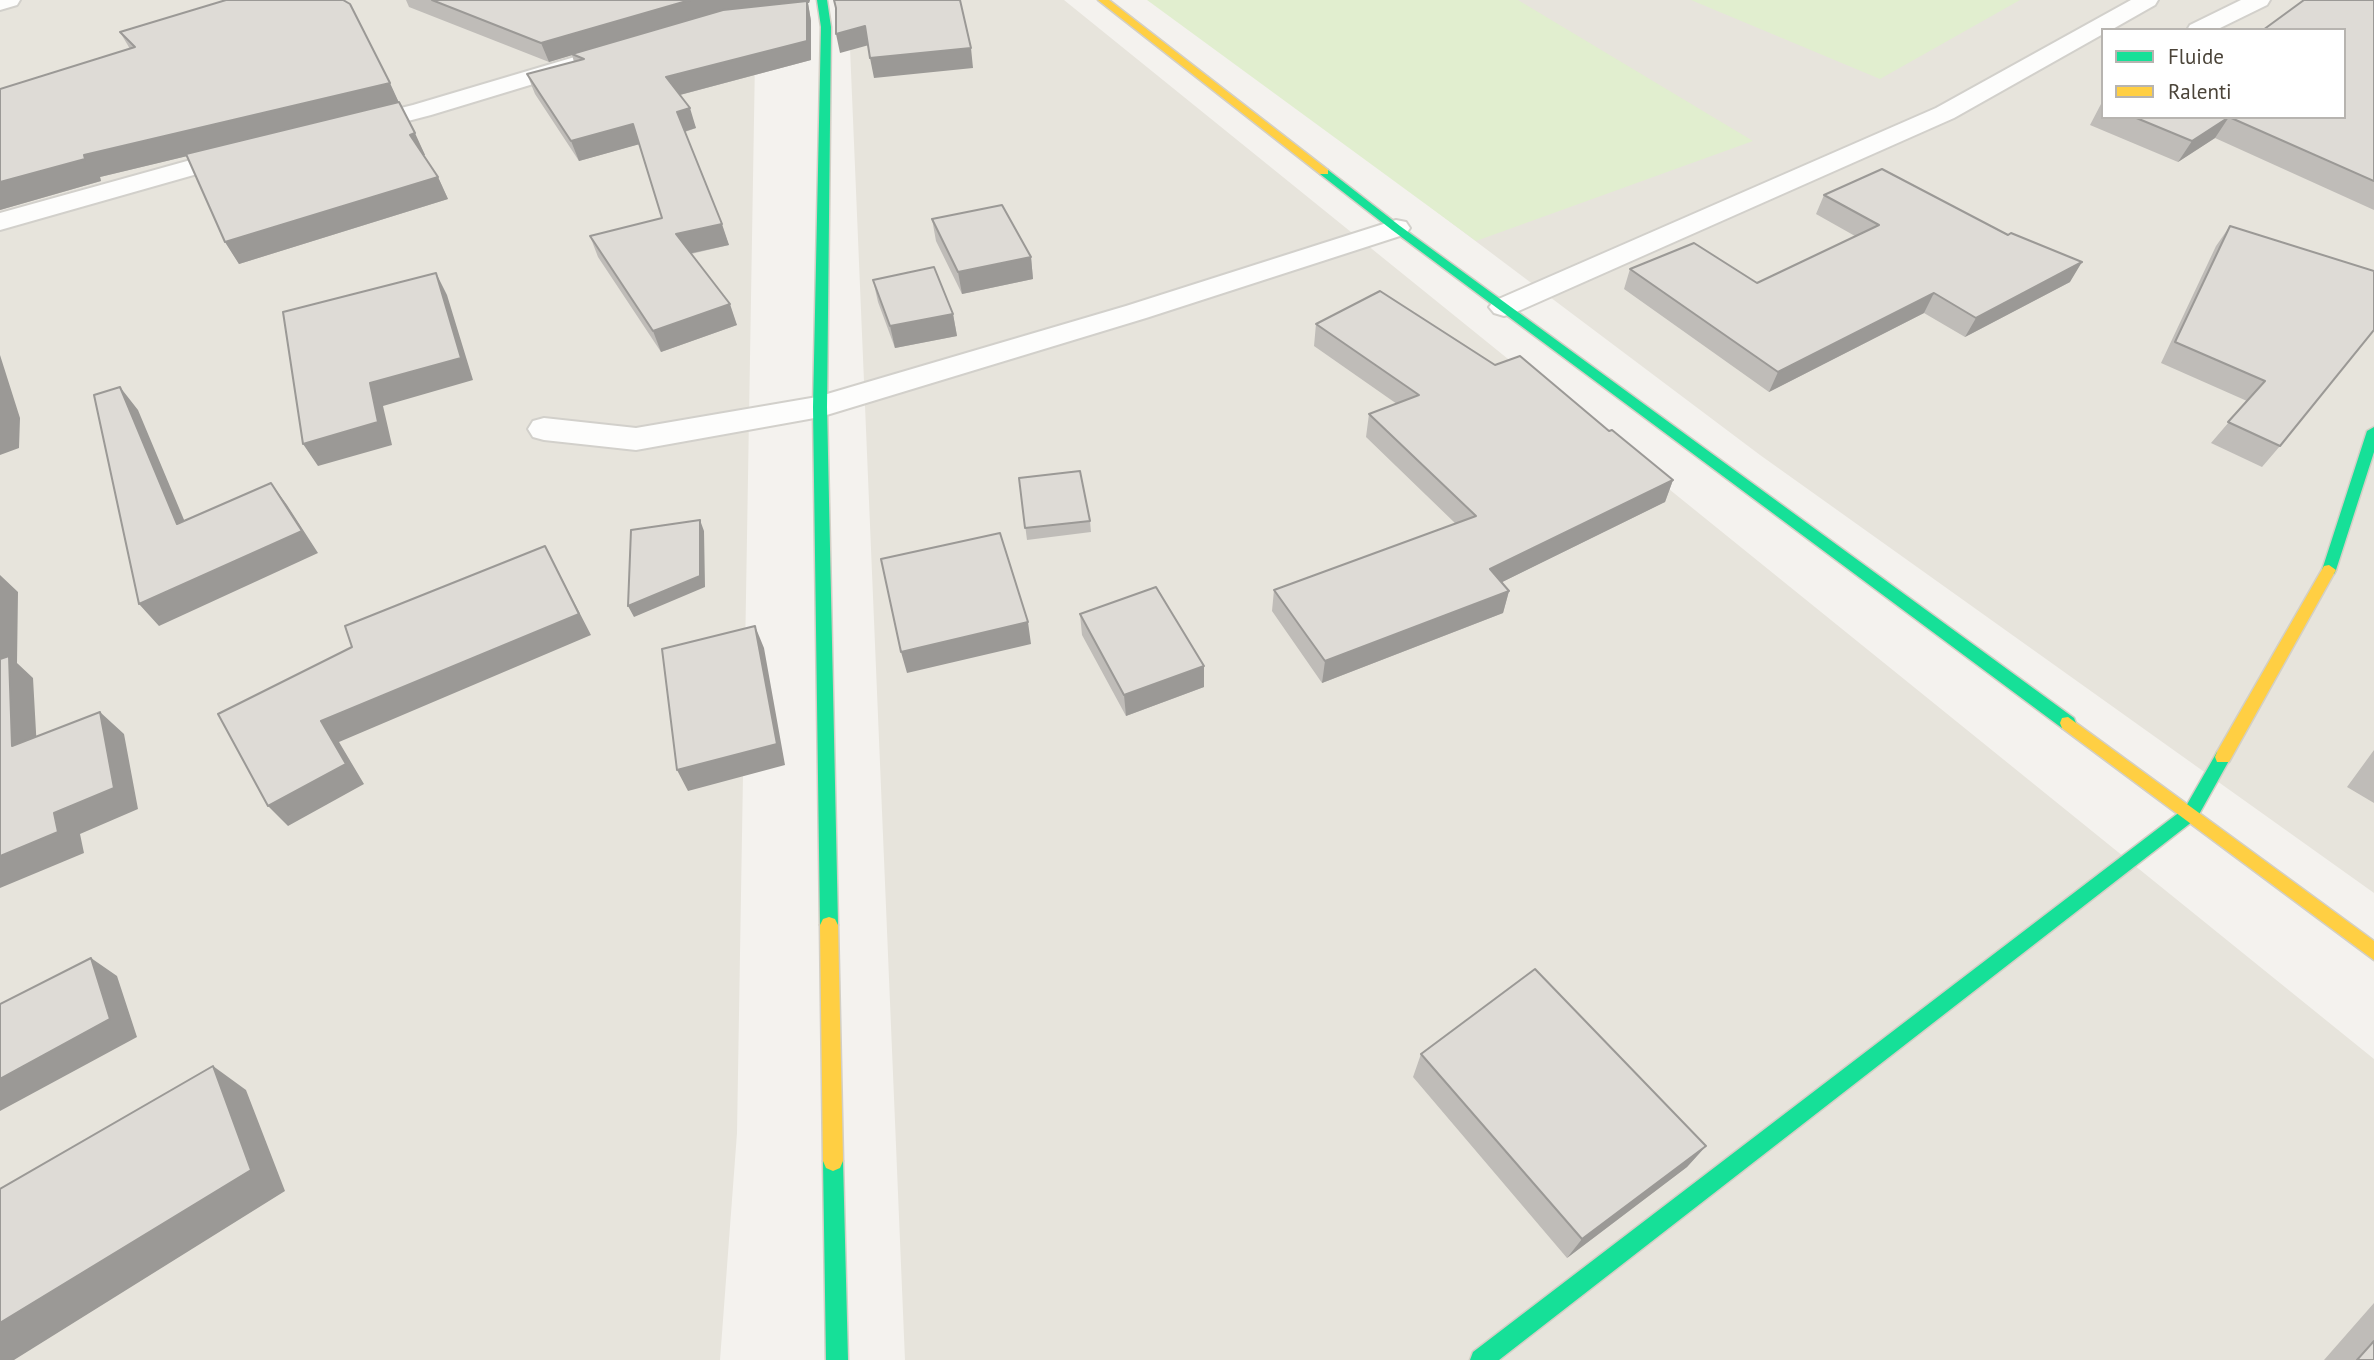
<!DOCTYPE html>
<html>
<head>
<meta charset="utf-8">
<style>
  body { margin:0 }
  #map { position:relative; width:2374px; height:1360px; overflow:hidden; background:#f4f2ee; font-family:"PT Sans",sans-serif }
  canvas { display:block }
  .legend { position:absolute; left:2101px; top:28px; width:245px; height:91px; box-sizing:border-box; background:#fff; border:2px solid #b7b4b0; margin:0; padding:9px 12px; list-style:none; font-size:21px; color:#4b4439 }
  .legend li { display:flex; align-items:center; gap:14px; height:35px }
  .legend b { width:35px; border:2px solid #b7b4b0 }
</style>
</head>
<body>
<div id="map">
<canvas width="2374" height="1360"></canvas>
<ul class="legend">
<li><b style="height:9px;background:#16e098"></b>Fluide</li>
<li><b style="height:9px;background:#ffcf43"></b>Ralenti</li>
</ul>
</div>
<script>
const c = document.querySelector('canvas').getContext('2d');
c.lineJoin = 'round';
function fillPath(path, color) {
  c.fillStyle = color;
  c.fill(path, 'evenodd');
}
function stroke(path, color, width, dash) {
  c.strokeStyle = color;
  c.lineWidth = width;
  c.lineCap = dash ? 'butt' : 'round';
  c.setLineDash(dash || []);
  c.stroke(path);
}
fillPath(new Path2D(`
  M0,0h756l-19,1133 -17,227h-720z
  M848,0h216l1310,1059v301h-1469z
  M1155,0h1219v893l-614,-438zM2103,30h241v87h-241z`), '#e7e4dc');
fillPath(new Path2D(`
  M1147,0h371l235,141 -277,100z
  M1691,0h329l-140,79z`), '#e1eecf');
const street = new Path2D(`
  M0,0h20l-3,5 -17,5z
  M2131,0h27l-3,5 -44,25h-8v4l-149,84 -440,195 -10,3 -10,-3 -5,-6 5,-6 442,-193z
  M2241,0h29l-3,5 -51,25h-29l3,-5z
  M578,56l8,2 4,5 -4,5 -155,47 -77,20 -9,-3 -4,-5 4,-5 68,-17z
  M241,146l9,3 4,5 -4,5 -250,71v-17z
  M1396,220l10,2 4,6 -4,6 -260,84 -326,99 -184,33 -92,-10 -11,-3 -5,-8 5,-8 11,-3 92,10 181,-31 309,-91z`);
const fast = new Path2D(`
  M817,0h10l4,27 -4,380 11,518 -3,6 -6,2 -6,-2 -3,-6 -7,-518 8,-380z
  M1320,170h8l72,56 674,492 2,5 -2,5h-12l-670,-498 -72,-56z
  M2374,427v25l-38,118 -2,4h-10l-2,-4 45,-139z
  M2223,750l6,2 2,5 -34,61 -698,542h-29l3,-8 712,-544 32,-56z
  M833,1151l7,3 3,7 5,199h-22l-3,-199 3,-7z`);
const slow = new Path2D(`
  M1098,0h11l219,170v4h-8z
  M2329,565l7,5 -107,192h-12l-2,-5 2,-5 107,-186z
  M2068,717l306,224v19l-312,-232 -2,-5 2,-5z
  M829,917l6,2 3,6 5,236 -3,7 -7,3 -7,-3 -3,-7 -3,-236 3,-6z`);
stroke(street, '#d2d0cb', 4);
stroke(fast, '#d3cfc5', 3);
stroke(slow, '#d3cfc5', 3);
fillPath(street, '#fdfdfc');
fillPath(fast, '#16e098');
fillPath(slow, '#ffcf43');
fillPath(new Path2D(`
  M406,0h404l-1,3h-1l3,18v39l-131,35 16,33 -11,4 44,113 -38,9 46,71 -76,27 -63,-95 -8,-21 72,-18 -23,-74 -60,17 -44,-67 -8,-20 47,-12 -2,-7 -23,7 -140,-55z
  M2374,0v210l-159,-72 -37,24 -88,-37 11,-21 2,-1v14h241z
  M350,4l75,151h-2l15,22 10,22 -209,65 -14,-22 -38,-86 -87,21 1,4 -101,29v-121l130,-40 -10,-17z
  M1824,195l246,87 -105,55 -41,-24 -155,79 -145,-103 6,-20 127,14 98,-47 -39,-22z
  M932,219l99,38 2,22 -71,15 -26,-53z
  M2230,226l50,220 -18,21 -51,-24 36,-42 -86,-38 55,-117z
  M873,280l80,34 4,22 -62,12 -17,-46z
  M1316,324l179,41 114,66 64,49 -8,22 -163,80 7,9 -6,22 -181,70 -50,-72 2,-21 182,-66 -90,-87 3,-23 28,-10 -83,-58z
  M1019,478l71,43 1,11 -64,8z
  M1080,614l124,52v21l-78,29 -44,-81z
  M2374,750v53l-27,-16z
  M1421,1054l285,92 -19,21 -120,91 -154,-181z
  M2374,1303v57h-50z`), '#bfbcb8');
fillPath(new Path2D(`
  M690,0h120l-1,3h-1l3,18v39l-139,37 -6,-20 51,-65 -168,50 -8,-19z
  M865,26l4,19 -29,8 -4,-19z
  M971,48l2,20 -99,10 -4,-20z
  M390,83l10,22 -300,72 1,4 -101,29v-28l84,-27z
  M690,108l6,20 -13,4 -6,-20z
  M2229,117l-14,21 -37,24 14,-21z
  M633,124l7,20 -61,17 -8,-20z
  M415,133l10,22 -5,1 -10,-21z
  M438,177l10,22 -209,65 -14,-22z
  M722,224l7,21 -46,10 -7,-21z
  M1031,257l2,22 -71,15 -4,-22z
  M2082,262l-12,20 -105,55 11,-19z
  M436,273l11,22 26,85 -90,26 9,39 -74,21 -15,-22 67,-61z
  M1934,293l-10,20 -155,79 9,-20z
  M730,304l7,21 -76,27 -8,-21z
  M953,314l4,22 -62,12 -5,-22z
  M0,355l20,63 -1,30 -19,7z
  M120,387l18,23 57,136 -18,-22z
  M1673,480l-8,22 -181,89 6,-22z
  M271,483l16,22 31,48 -159,73 -20,-22z
  M700,520l4,11 1,56 -71,30 -6,-11z
  M545,546l46,89 -252,107 25,42 -76,42 -20,-20 53,-85z
  M0,575l18,17 -1,71 16,15 5,90 -26,-22 -12,-77z
  M1509,591l-6,22 -181,70 3,-22z
  M1028,622l3,22 -124,29 -6,-21z
  M755,626l9,22 21,117 -97,26 -11,-21z
  M1204,666v21l-78,29 -2,-21z
  M100,712l24,22 14,75 -58,25 4,19 -84,35v-32z
  M91,958l26,18 20,61 -137,74v-32z
  M213,1066l33,24 39,101 -271,169h-14v-37z
  M1706,1146l-19,21 -120,91 15,-19z`), '#9b9996');
const building = new Path2D(`
  M226,0h117l7,4 40,79 -306,72 1,4 -85,23v-93l135,-42 -15,-15z
  M432,0h258l-149,43z
  M834,0h126l11,48 -101,10 -5,-32 -29,8v-26z
  M2304,0h70v181l-145,-64h115v-87h-81z
  M807,1v40l-141,36 24,31 -13,4 45,112 -46,10 54,70 -77,27 -63,-95 72,-18 -29,-94 -62,17 -44,-67 57,-15 -12,-5 151,-44z
  M399,102l16,31 -5,2 28,42 -213,65 -39,-88z
  M2134,117h95l-37,24z
  M1882,169l126,66 3,-2 71,29 -106,56 -42,-25 -156,79 -148,-103 64,-26 63,40 122,-58 -55,-30z
  M1002,205l29,52 -73,15 -26,-53z
  M2230,226l144,45v59l-94,116 -52,-24 37,-41 -90,-39z
  M934,267l19,47 -63,12 -17,-46z
  M436,273l25,85 -91,25 8,39 -75,22 -20,-132z
  M1380,291l115,74 25,-9 89,75 3,-1 61,50 -183,89 19,22 -184,70 -51,-71 202,-74 -107,-102 50,-19 -103,-71z
  M120,387l57,137 94,-41 31,48 -163,73 -45,-209z
  M1080,471l10,50 -65,7 -6,-50z
  M700,520v56l-72,30 3,-76z
  M1000,533l28,89 -127,30 -20,-93z
  M545,546l34,68 -258,107 25,43 -78,42 -50,-92 134,-67 -7,-21z
  M1156,587l48,79 -80,29 -44,-81z
  M755,626l22,118 -100,26 -15,-121z
  M9,656l3,90 88,-34 14,76 -60,25 4,19 -58,24v-197z
  M91,958l19,61 -110,60v-75z
  M1535,969l171,177 -124,93 -161,-185z
  M213,1066l38,104 -251,153v-134z
  M2374,1341v19h-17z`);
fillPath(building, '#dedbd6');
stroke(building, '#9b9996', 2);
</script>
</body>
</html>
